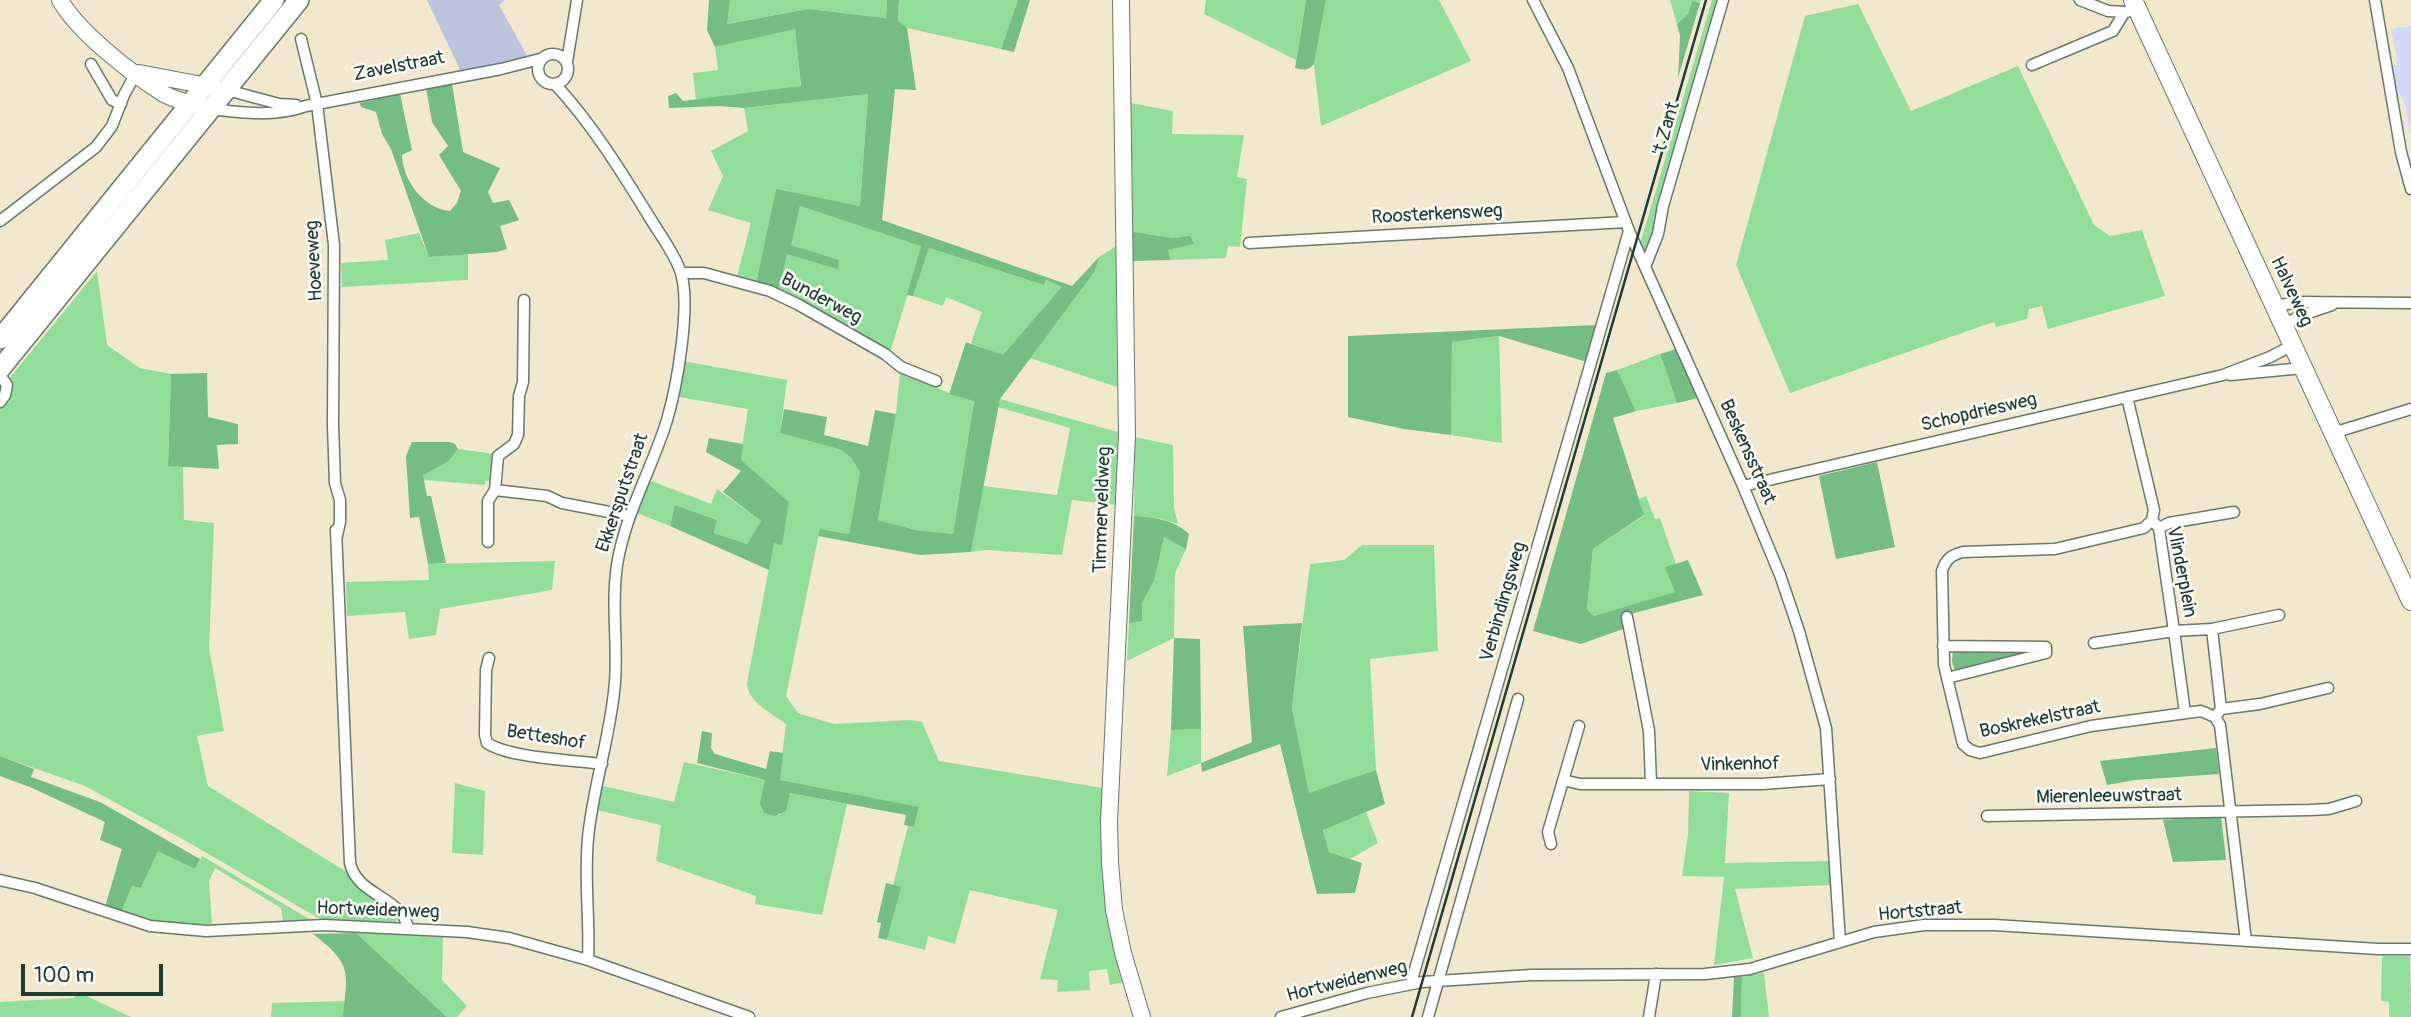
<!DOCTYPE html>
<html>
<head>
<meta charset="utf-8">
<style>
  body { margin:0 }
  #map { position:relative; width:2411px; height:1017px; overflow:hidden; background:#f2e8ce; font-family:Pangolin,sans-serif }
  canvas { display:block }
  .scale { position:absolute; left:21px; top:964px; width:142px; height:32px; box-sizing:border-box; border:4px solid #1f3d34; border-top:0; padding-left:9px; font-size:21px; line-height:24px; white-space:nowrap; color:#1f3d34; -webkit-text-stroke:5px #fdfcf7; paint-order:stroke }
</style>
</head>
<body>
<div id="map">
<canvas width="2411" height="1017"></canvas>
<div class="scale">100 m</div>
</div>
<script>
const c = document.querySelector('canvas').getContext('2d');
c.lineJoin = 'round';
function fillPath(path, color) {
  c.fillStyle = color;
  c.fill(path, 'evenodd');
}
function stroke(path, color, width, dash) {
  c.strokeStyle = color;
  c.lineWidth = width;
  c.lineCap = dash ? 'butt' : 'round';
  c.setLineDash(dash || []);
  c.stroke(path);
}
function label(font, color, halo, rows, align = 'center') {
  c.font = font + ' Pangolin,sans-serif';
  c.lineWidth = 5;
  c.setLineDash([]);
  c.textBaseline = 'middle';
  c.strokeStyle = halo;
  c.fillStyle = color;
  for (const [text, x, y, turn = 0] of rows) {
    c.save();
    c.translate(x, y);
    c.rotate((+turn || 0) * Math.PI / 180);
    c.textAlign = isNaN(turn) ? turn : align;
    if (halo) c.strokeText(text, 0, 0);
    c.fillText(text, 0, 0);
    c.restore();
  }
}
fillPath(new Path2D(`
  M2411,26v112l-6,-34 -10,-19 -4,-19 7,-1 -7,-36z`), '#d3d9f9');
fillPath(new Path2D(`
  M427,0h78l-6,5 30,54 -68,13z`), '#bcc3de');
fillPath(new Path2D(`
  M730,0h157l-1,18 -78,-9 -82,15z
  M899,0h119l-17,49 -94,-21 -9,-8z
  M1206,0h100l-10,60 -92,-46z
  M1326,0h113l32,61 -150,65 -7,-62z
  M1670,0h31l-1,3 -8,-2 -4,13 -11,10z
  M1712,0h7l-65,240 -7,13 -7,-9z
  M1858,4l53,107 107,-45 76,159 16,11 32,-6 23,66 -117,33 -6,-23 -13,3 -2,10 -31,8 -2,-5 -12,4 -192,67 -54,-128 69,-249z
  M795,28l6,59 -105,13 -3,-27 25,-3 -3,-23z
  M868,94l-8,112 -84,-16 -20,93 -19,-7 14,-53 -43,-13 15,-34 -12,-25 37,-20 -4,-23z
  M1131,103l42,8 -1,23 72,1 -7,42 10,2 -7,68 -12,-1 -2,12 -56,2 -3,-10 26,-6 -19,-6 -41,-6z
  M800,206l122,40 -32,107 -112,-62 8,-38 52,15 1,-8 -49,-15z
  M419,233l10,24 39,-4v27l-126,7 -1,-24 47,-3 -3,-20z
  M1116,246l1,141 -87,-29 65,-87 4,-14z
  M929,248l115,37 1,-5 18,7 -60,69 -32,-13 11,-31 -36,-15 -3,9 -30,-10z
  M97,271l10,74 33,23 31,6 -3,91 15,2 1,53 30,3 -5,125 15,83 -27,5 11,50 137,85 15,18 35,23 3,6 -2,4 -76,-3 -134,-78 -101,-55 -85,-30v-366z
  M1499,336l3,107 -51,-8 1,-93z
  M1660,354l17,49 -41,8 -19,-41z
  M683,361l104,19 -7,53 63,17 8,8 9,14 -11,62 -29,-5 -34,167 12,17 36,11 76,-4 12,2 17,39 164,27c-3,70 2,125 20,194l-13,3 -3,-16 -18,2 1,19 -33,2 1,-12 -18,-1 18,-69 -88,-20 -15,54 -27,-8 -3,14 -38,-10 13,-52 -7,-3 15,-59 6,1 5,-19 -140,-28 7,-56c-14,-11 -39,-22 -39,-41l27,-141 7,2 8,-42 -49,-42 8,-51 -69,-12z
  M900,372l49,21 25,7 -21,134 -37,-4 -38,-10 18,-106z
  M1000,399l118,33 -2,73 -44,-5 -10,55 -76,-5 -15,2 12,-66 74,9 13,-67 -72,-21z
  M1135,437l38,8 1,63 4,16 -17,-5 -27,-3z
  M458,449l37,5 -3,27h-7v4l-62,-5 -1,-6 27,-13z
  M649,480l62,24 6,-15 44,32 -14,23 -33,-11 3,-13 -42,-15 -5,21 -33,-13z
  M1646,496l9,23 5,-1 16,46 -10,3 10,25 -82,24 -7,-7 6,-60 51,-33 -5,-17z
  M1164,536l22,13 -11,24 -1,65 -47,23 2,-38 13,-3v-17l12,-22z
  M1362,545h72l4,106 -68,8 6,111 -67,24 -17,-86 18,-144 34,-4z
  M555,561l-3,29 -112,19 -4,26 -27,4 -4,-27 -58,4 -1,-34 83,-2 -1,-16z
  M1201,729v34l-34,13 4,-46z
  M684,762l81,18 -1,33 16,2 10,-22 57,11 -25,111 -67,-11 1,-8 -100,-35 5,-36 -64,-15 6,-24 71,16z
  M455,783l30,8 -2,64 -31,-2z
  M1689,791l40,2 -4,70 105,-2 1,24 -96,4 18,69 -39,7 10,-88 -42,-1 6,-41z
  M1366,812l12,31 -28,16 -21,-7 -6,-23z
  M158,850l37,19 7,-13 109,64 -28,2 -2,-14 -66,-40 -6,13 3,43 -40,1 -51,-12 11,-27 9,2z
  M356,933l87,4 -1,43 25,26 -10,11h-10z
  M2382,956h28l1,61h-22v-15l-8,-1z
  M1764,973l5,44h-28l1,-41z
  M78,992l53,25h-131v-15l74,-4z
  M345,1001l-2,16h-72l1,-14z`), '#91de9b');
fillPath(new Path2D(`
  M709,0h21l-3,24 81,-15 78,9 1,-18h12l-1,20 9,8 9,62 -21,-1 -13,131 190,66 27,-29 -4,14 -95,128 -29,153 -51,3 -102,-19 2,-7 29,5 11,-62 -9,-14 -9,-8 -62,-17 4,-24 43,8 -3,18 44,11 7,-36 21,4 -18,106 38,10 37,4 21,-133 -25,-7 17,-52 37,13 59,-68 -16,-7 -2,5 -115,-37 -16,48 -6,-1 14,-49 -121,-40 -9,39 48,15 -1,9 -51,-15 -9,37 -22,-8 20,-94 84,17 8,-112 -124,14 -25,-2 -50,2 -1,-12 8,-3 7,8 118,-15 -6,-57 -80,18 -8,-17z
  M1018,0h12l-16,52 -13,-3z
  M1306,0h20l-12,64c-6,7 -11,6 -19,4z
  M1692,1l8,2 -22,75 2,-42 -3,-12 11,-10z
  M452,84l11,68 37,16 -12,24 5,11 16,-3 10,20 -19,6 7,23 -10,3 -68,5 -38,-108 -9,-15 -6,-22 -15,-5 -1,-4 40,-9 12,56 -10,5c1,26 22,54 48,56l7,-8 4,-12 -22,-36 9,-9 -16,-24 -6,-34z
  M1133,232l41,6 16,-2 4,8 -26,6 2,10 -37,1z
  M1596,325l-9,37 -88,-26 -47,6 -1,93 -47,-6 -56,-12v-81z
  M1676,349l22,49 -21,5 -17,-49z
  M1617,370l19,41 -23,7 31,97 -51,34 -6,60 7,7 81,-24 -10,-25 23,-7 15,35 -76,20 -4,14 -42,15 -48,-13 73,-258z
  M207,373l1,44 30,7v20l-21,1 2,24 -51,-3 3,-92z
  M709,438l34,6 -2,16 48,42 -7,43 -8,-2 -5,27 -99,-44 5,-21 42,15 -3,13 33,11 14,-23 -38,-29 18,-21 -35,-19z
  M412,442h38l5,2 3,5 -9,12 -26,14 4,21h4l15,67 -18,1 -9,-47 -9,1 -4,-62z
  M1877,462l18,85 -59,12 -17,-83z
  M1134,516c21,2 39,3 55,18l-3,15 -22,-12 -10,44 -12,22v18l-13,2z
  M1302,623l-10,85 17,85 67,-23 9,34 -62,26 6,22 33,11 -7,30 -38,1 -37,-150 -78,28 -1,-9 51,-21 -9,-116z
  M1174,638l26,1 1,90 -30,1z
  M1953,649h83l-2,4 -78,20 -4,-11z
  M702,731l10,2 -1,15 4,6 51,15 4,-18 13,2 -3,27 139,27 -5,20 -10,-2 2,-10 -116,-22 -4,18 -11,5 -11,-3 -4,-10 5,-23 -68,-17z
  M2216,748l3,26 -84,6 -28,5 -7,-24z
  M0,756l34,13 -3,8 69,25 100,57 -5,10 -37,-18 -17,37 -9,-2 -11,27 -16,-6 17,-58 -22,-9 5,-18 -75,-35 -30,-11z
  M2221,816l5,44 -53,2 -10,-42z
  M886,883l15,4 -14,53 -9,-2 3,-15 -4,-1z
  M356,933l91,84h-104c5,-46 9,-53 -30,-83z
  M1742,976l-1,41h-9l2,-40z`), '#74bd83');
const street = new Path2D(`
  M1533,0l35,68 61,163 114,255 37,89 19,56 27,97 14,214
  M2080,0l28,11 19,1
  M2375,0l26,152 10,37
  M301,39l16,65 17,141 -1,180 2,58 5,17v22l-3,14
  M538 69a15 15 0 1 1 30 0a15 15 0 1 1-30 0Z
  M567,62l10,-62
  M91,64l21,36 9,4
  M2032,65l81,-34 11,-18
  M555,84c37,40 66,87 95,134 10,17 25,36 31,55 10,33 -4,113 -14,147 -15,49 -42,94 -50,145 -6,40 1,78 -2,117 -4,53 -22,104 -27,156 -4,41 2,82 0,122
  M227,90l52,14 17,1
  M211,109c32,4 64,8 95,-3l195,-37 39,-10
  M0,221l96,-74 16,-21 12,-31 12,-22
  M1249,243l377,-21
  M1645,267l13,-33 5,-28 60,-206
  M681,273h23l66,18 29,14 86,49 16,13 35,14
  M524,300l-1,82 -4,14 -1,39 -4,9 -16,12 -3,34 52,6 15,7 68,13
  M2274,306l26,-4 111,1
  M2284,326l15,-10 33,-11
  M0,375l7,10 -2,10 -5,7
  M2230,375l73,-7
  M2127,397l27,113 -2,10 -8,8 -89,21 -92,3c-12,3 -17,7 -21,19l2,94 19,79 7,6 10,3 111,-27 110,-15 14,6 5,8 26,216
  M2333,433l78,-24
  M1743,486l480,-111 47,-18 23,-12
  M2159,528l10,-5 65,-11
  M336,530l14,333c6,27 35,31 52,51 3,4 5,11 7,15
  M488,542v-41l7,-11
  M1627,617l22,114 2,53
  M2212,629l67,-14
  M2094,643l80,-12 -15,-103 -7,-8
  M1943,646l103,1v6l-99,25
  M489,658l-3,12 -1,65 2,8c23,15 85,17 115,21
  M2221,709l39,-5 68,-16
  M2185,713l-11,-82 38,-2 9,80 -6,8
  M1563,780l17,4h182l68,-5
  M1987,816l323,-6 19,-1 27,-8
  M1551,844l-3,-12 31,-106
  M0,880l35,8 115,38 56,5 118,-6 143,7 42,6 79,22 161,57
  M1411,983l218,-752
  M1281,1017l86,-24 55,-11 109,-7 174,-1 45,-5 124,-37 50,-7h70l384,24h33
  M1428,1017l90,-318
  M1649,1017l7,-43`);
const secondary = new Path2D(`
  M60,0c18,32 72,74 104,94 11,6 24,9 36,12
  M1121,0l6,435 -18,387 1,40 4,48 9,43 19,64
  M139,73l74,14`);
const primary = new Path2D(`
  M2133,0l278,601`);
const highway = new Path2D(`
  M0,339l274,-339
  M0,369l299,-369`);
stroke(street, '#69796a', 13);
stroke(secondary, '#69796a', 18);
stroke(primary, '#69796a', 20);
stroke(highway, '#69796a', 22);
stroke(street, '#fff', 10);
stroke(secondary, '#fff', 16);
stroke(primary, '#fff', 18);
stroke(highway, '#fff', 19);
stroke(new Path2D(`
  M1412,1017l294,-1017`), '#1f3d34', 2.5);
label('19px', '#1f3d34', '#fdfcf7', [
  ["Zavelstraat",399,67,-11],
  ["'t Zant",1667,129,-74],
  ["Roosterkensweg",1437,215,-3],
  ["Hoeveweg",315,261,-93],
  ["Halveweg",2291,292,65],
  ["Bunderweg",821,299,28],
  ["Schopdriesweg",1979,413,-13],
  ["Beskensstraat",1747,452,66],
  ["Ekkersputstraat",623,493,-71],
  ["Timmerveldweg",1103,510,-88],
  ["Vlinderplein",2181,572,79],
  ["Verbindingsweg",1504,602,-74],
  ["Boskrekelstraat",2040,720,-12],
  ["Betteshof",546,738,9],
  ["Vinkenhof",1740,765,-1],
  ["Mierenleeuwstraat",2109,797,-1],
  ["Hortweidenweg",378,911,2],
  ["Hortstraat",1920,912,-5],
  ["Hortweidenweg",1347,982,-14]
]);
</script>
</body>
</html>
